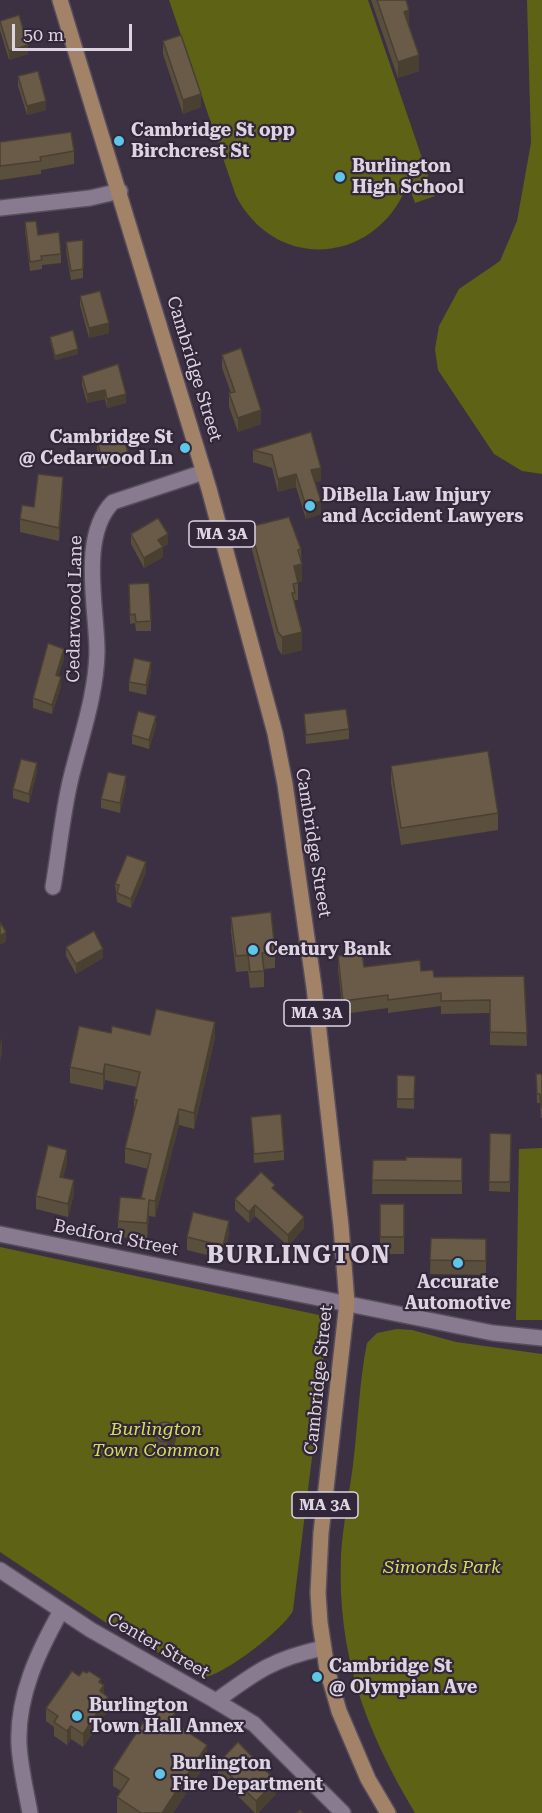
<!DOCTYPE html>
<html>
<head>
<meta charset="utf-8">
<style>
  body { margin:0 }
  #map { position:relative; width:542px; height:1813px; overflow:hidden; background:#3c3143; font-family:"Roboto Serif",serif }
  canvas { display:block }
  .scale { position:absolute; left:12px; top:24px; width:120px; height:27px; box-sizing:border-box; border:3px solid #dcd5e1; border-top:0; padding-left:8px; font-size:18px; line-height:21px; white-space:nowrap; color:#dcd5e1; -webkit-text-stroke:4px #322739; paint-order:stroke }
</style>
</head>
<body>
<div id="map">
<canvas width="542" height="1813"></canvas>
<div class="scale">50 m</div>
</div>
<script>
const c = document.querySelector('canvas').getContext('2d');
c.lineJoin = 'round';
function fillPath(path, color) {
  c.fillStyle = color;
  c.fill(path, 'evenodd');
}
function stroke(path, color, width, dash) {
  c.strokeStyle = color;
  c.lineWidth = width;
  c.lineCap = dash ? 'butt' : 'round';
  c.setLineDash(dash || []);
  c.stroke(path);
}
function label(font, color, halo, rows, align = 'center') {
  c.font = font + ' "Roboto Serif",serif';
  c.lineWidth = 4.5;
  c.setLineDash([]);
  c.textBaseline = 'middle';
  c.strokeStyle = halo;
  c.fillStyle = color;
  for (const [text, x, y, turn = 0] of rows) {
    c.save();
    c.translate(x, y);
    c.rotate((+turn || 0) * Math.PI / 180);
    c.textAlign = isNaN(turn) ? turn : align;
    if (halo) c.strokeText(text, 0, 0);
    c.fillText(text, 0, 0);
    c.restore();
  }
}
fillPath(new Path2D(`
  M169,0h199l67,196 -20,7 -7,-20c-30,81 -131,91 -172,13z
  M527,0h15v474l-20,-3 -28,-17 -56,-84 -3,-21 4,-23 20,-37 41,-28 17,-40 14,-78z
  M542,1148v172h-26l3,-171z
  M0,1247l319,68 5,18 -1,36 -30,241c-6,17 -76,71 -92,67l-96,-55 -105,-70z
  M397,1329l15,1 44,12 86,12v459h-127c-50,-84 -78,-158 -74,-258 2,-30 8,-60 12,-90 5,-40 6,-82 14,-122l10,-10z`), '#5d6214');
const minor = new Path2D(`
  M53,887c6,-35 9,-70 17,-105 10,-43 26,-85 27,-130 0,-44 -18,-116 16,-150l91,-30
  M323,1648c-50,11 -66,23 -107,53l38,23 89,89
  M30,1813c-4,-23 -10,-46 -11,-69 -2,-48 19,-92 42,-133`);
const tertiary = new Path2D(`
  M0,208l90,-10 30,-7`);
const secondary = new Path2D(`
  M0,1234l493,99 49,5
  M0,1570l91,60 125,71`);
const primary = new Path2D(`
  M60,0l149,489 66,244 10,51 29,203 27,239 6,77 -26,230 -3,60 2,30 7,46 12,42 29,68 20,34`);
stroke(minor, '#574e5d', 18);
stroke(tertiary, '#574e5d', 18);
stroke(secondary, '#574e5d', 18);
stroke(primary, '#574e5d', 18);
stroke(minor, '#887b90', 15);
stroke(tertiary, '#887b90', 15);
stroke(secondary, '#887b90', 15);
stroke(primary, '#a28367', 15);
fillPath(new Path2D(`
  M371,0h35l3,26 10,45 -21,7z
  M0,21l28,33 -19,6 -9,-30z
  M163,41l38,66 -18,7 -20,-60z
  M18,76l28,34 -19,5 -9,-29z
  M0,142l74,9v13l-33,6v4l-41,6z
  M25,222l13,13 23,19v9l-19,2v4l-12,2 -5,-40z
  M83,240v38l-12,2 -5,-29v-9z
  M80,296l29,37 -20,5 -9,-33z
  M50,337l28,17 -23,6 -5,-19z
  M222,355l39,69 -23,8 -9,-25v-14h2l-9,-25z
  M82,376l44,27 -19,5 -2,-9 -18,4 -5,-18z
  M311,432l10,49 -6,1 6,32 -15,5 -10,-32 -18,5 -6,-24 -19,-6v-12z
  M97,440l31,21 -26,7 -5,-19z
  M63,491l-4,50 -39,-9v-13l14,-12z
  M253,526l48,23 1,32 -4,1v18h-3v5l7,45 -20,5 -4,-6 -26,-99v-17h1z
  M131,534l37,10 -6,3 1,10 -19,11 -13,-24z
  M129,593l22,28v10h-15l-1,-8 -5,1z
  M64,658l-6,18 3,10 -9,28 -19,-6v-10z
  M151,671l-5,24 -17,-4v-9z
  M304,714l45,15v10l-43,5z
  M156,726l-7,23 -17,-5v-9z
  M391,766l107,47v17l-97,15 -10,-62z
  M37,772l-8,31 -16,-5v-9z
  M126,786l-6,27 -19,-5v-9z
  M146,872l-15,36 -14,-6 -2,-18z
  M231,917l44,35v16l-11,1v18l-14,1 -2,-17 -12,1 -5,-40z
  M66,947l37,11 -27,16 -10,-18z
  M338,956l26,11 57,4 13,6 90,-1 3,70 -37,-1v-32l-49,1v-8l-53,7v-5l-45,6 -5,-45z
  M111,1033l104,5 -21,91 -15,-4 -24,92 -6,-1 -2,23 -29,-2v-16l23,-22 7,-30 -23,-6v-15l9,-36v-13l3,-12 -32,-7 -2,10 -33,-7v-16z
  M536,1074h6v44h-1l-1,-15h-3z
  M397,1075l18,1 -1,33 -17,-1z
  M251,1117l33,34v9l-30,3z
  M490,1133l21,1 -1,58 -21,-1z
  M462,1158v36h-90l1,-34h33z
  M67,1163l-4,14 11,17 -6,23 -32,-8v-13z
  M275,1191l29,37 -16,18 -33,-30 -6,7 -14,-13v-11z
  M380,1204h24v50h-24z
  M229,1234l-6,25 -36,-9v-13z
  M431,1238l55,1v36l-56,-1z
  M154,1433l22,6 -2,8 -7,5 -8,-2 -5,-7z
  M79,1676l22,7 7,27 -25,37 -12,-8 -4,6 -13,-9v-9l-8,-6v-13z
  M175,1723l32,39 -34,51h-56v-16l4,-6 -8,-5v-17z
  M218,1763l58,31 -18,19h-3l-37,-37z`), '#5a4e3d');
fillPath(new Path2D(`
  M409,10v16l-5,-14z
  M28,45v9l-19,6v-9z
  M419,55v16l-21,7v-16z
  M201,94v13l-18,7v-14z
  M46,101v9l-19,5v-9z
  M109,323v10l-20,5v-10z
  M78,349v5l-23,6v-4z
  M105,390v9l-18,4v-9z
  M126,394v9l-19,5v-9z
  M261,410v14l-23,8v-14z
  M128,452v9l-26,7v-9z
  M321,468v13l-10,2v-13z
  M296,474v13l-18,5v-13z
  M63,477v14l-4,50v-13z
  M321,501v13l-15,5v-13z
  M168,534v10l-10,5v-9z
  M163,547v10l-19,11v-10z
  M302,564v17l-8,3v-18z
  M302,632v18l-20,5v-18z
  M64,649v9l-8,26v-9z
  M151,662v9l-5,24v-10z
  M61,677v9l-9,28v-9z
  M156,716v10l-7,23v-9z
  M37,763v9l-8,31v-9z
  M126,776v10l-6,27v-10z
  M146,862v10l-15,36v-9z
  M6,932v10l-6,3v-9z
  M103,949v9l-27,16v-10z
  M215,1022v16l-21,91v-16z
  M2,1037v17l-2,8v-17z
  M105,1064v16l-2,10v-16z
  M179,1109v16l-24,92v-16z
  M67,1150v13l-7,27v-13z
  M74,1180v14l-6,23v-13z
  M149,1200v16l-2,23v-16z
  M255,1205v11l-6,7v-11z
  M304,1217v11l-16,18v-11z
  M229,1221v13l-6,25v-13z
  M176,1430v9l-2,8 -7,5v-9z
  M101,1679v11l3,-5v13l-4,6 -1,-22z
  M108,1697v13l-25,37v-13z
  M175,1713v17l-5,-10z
  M71,1726v13l-4,6v-14z
  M207,1745v17l-34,51h-11z
  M276,1781v13l-18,19h-2v-12z`), '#4a4032');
const building = new Path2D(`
  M377,0h29l3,10 -5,2 15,43 -21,7z
  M19,15l9,30 -19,6 -9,-30z
  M181,35l20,59 -18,6 -20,-59z
  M38,71l8,30 -19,5 -9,-30z
  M71,132l3,19 -34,6 1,4 -41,5v-24z
  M36,221l2,14 21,-3 2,22 -20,2 1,4 -12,2 -5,-40z
  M83,240v29l-12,2 -5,-29z
  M100,291l9,32 -20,5 -9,-32z
  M73,330l5,19 -23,7 -5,-19z
  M241,348l20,62 -23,8 -9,-25 6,-1 -13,-37z
  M118,364l8,30 -19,5 -2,-9 -18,4 -5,-18z
  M311,432l10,36 -10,2 10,31 -15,5 -10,-32 -18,5 -6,-24 -19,-5z
  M122,433l6,19 -26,7 -5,-19z
  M38,474l25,3 -4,51 -39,-9 2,-14 12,2z
  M289,517l12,32 -3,1 4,14 -8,2 4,17 -5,1 2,9h-3l10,39 -20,5 -4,-5 -26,-99h3l-2,-7z
  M158,518l10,16 -10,6 5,7 -19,11 -13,-24z
  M149,583l2,38 -15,1 -1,-8 -5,1 -1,-31z
  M48,643l16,6 -8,26 5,2 -9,28 -19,-7z
  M134,658l17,4 -5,23 -17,-3z
  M346,709l3,20 -43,6 -2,-21z
  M138,711l18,5 -7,24 -17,-5z
  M488,751l10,62 -97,15 -10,-62z
  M21,759l16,4 -8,31 -16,-5z
  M108,772l18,4 -6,27 -19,-4z
  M127,855l19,7 -15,37 -14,-6 2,-8 -4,-1z
  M271,912l4,40 -13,1 2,18 -14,1 -2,-17 -12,1 -5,-39z
  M0,922l6,10 -6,4z
  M94,931l9,18 -27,15 -10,-17z
  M362,953l2,14 56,-7 1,11 12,-1 1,7 90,-1 3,57 -37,-1v-32l-49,1v-8l-53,7v-5l-45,6 -5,-45z
  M156,1009l59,13 -21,91 -15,-4 -24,92 -6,-1 -2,23 -29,-2 2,-24 25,2 -4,-1 10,-44 -26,-6 12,-48 -3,-1 6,-27 -35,-8 -2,10 -33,-7 9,-41 32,7 1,-7 38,9z
  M536,1074h6v34h-1l-1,-14h-3z
  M397,1075l18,1 -1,23h-17z
  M281,1114l3,37 -30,3 -3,-37z
  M490,1133l21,1 -1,48h-21z
  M48,1145l19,5 -7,27 14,3 -6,24 -32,-8z
  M406,1157l56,1v23l-90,-1 1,-20h33z
  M261,1172l14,13 -3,3 32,29 -16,18 -33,-30 -6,7 -14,-13z
  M380,1204h24v33h-24z
  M193,1212l36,9 -6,25 -36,-9z
  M431,1238l55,1v22l-56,-1z
  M155 1432a10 10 0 1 1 20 0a10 10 0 1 1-20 0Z
  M72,1671l7,5 4,-5 4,2 2,-2 12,8 -2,3 5,3 -4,6 8,6 -25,37 -12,-8 -4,5 -13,-9 4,-6 -12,-8z
  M157,1701l18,12 -5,7 37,25 -45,68h-21l-24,-16 12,-18 -16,-10z
  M238,1742l38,39 -20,20 -38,-38z
  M300,1810l3,3h-7z`);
fillPath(building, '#695b47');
stroke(building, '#4a4032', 1.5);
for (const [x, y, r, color] of [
  [119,141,6,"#5cc7e7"],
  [340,177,6,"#5cc7e7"],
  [185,448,6,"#5cc7e7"],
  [310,506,6,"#5cc7e7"],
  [253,950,6,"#5cc7e7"],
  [458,1263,6,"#5cc7e7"],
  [317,1677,6,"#5cc7e7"],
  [77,1716,6,"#5cc7e7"],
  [160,1774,6,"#5cc7e7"]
]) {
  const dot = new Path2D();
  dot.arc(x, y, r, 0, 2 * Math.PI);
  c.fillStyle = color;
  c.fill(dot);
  stroke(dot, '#322739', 2);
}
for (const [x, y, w] of [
  [222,534,66],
  [317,1013,66],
  [325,1505,66]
]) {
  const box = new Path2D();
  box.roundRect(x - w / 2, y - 13, w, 26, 4.5);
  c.fillStyle = '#322739';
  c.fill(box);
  stroke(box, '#dcd5e1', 1.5);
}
label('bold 16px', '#dcd5e1', null, [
  ["MA 3A",222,534],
  ["MA 3A",317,1013],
  ["MA 3A",325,1505]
]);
label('bold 18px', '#dcd5e1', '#322739', [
  ["Cambridge St opp",131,131],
  ["Birchcrest St",131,152],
  ["Burlington",352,167],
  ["High School",352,188],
  ["Cambridge St",173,438,"right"],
  ["@ Cedarwood Ln",173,459,"right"],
  ["DiBella Law Injury",322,496],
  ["and Accident Lawyers",322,517],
  ["Century Bank",265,950],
  ["Accurate",458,1283,"center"],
  ["Automotive",458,1304,"center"],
  ["Cambridge St",329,1667],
  ["@ Olympian Ave",329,1688],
  ["Burlington",89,1706],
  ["Town Hall Annex",89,1727],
  ["Burlington",172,1764],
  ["Fire Department",172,1785]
], 'left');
label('18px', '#dcd5e1', '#322739', [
  ["Cambridge Street",194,369,73],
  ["Cedarwood Lane",75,609,-89],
  ["Cambridge Street",313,843,81],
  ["Bedford Street",116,1238,11],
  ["Cambridge Street",319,1380,-84],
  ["Center Street",158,1646,30]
]);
label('italic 18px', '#d4df57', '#322739', [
  ["Burlington",156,1430],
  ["Town Common",156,1451],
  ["Simonds Park",442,1568]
]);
c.letterSpacing = '1.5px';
label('bold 24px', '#dcd5e1', '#322739', [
  ["BURLINGTON",299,1256]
]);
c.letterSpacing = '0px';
</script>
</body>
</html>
